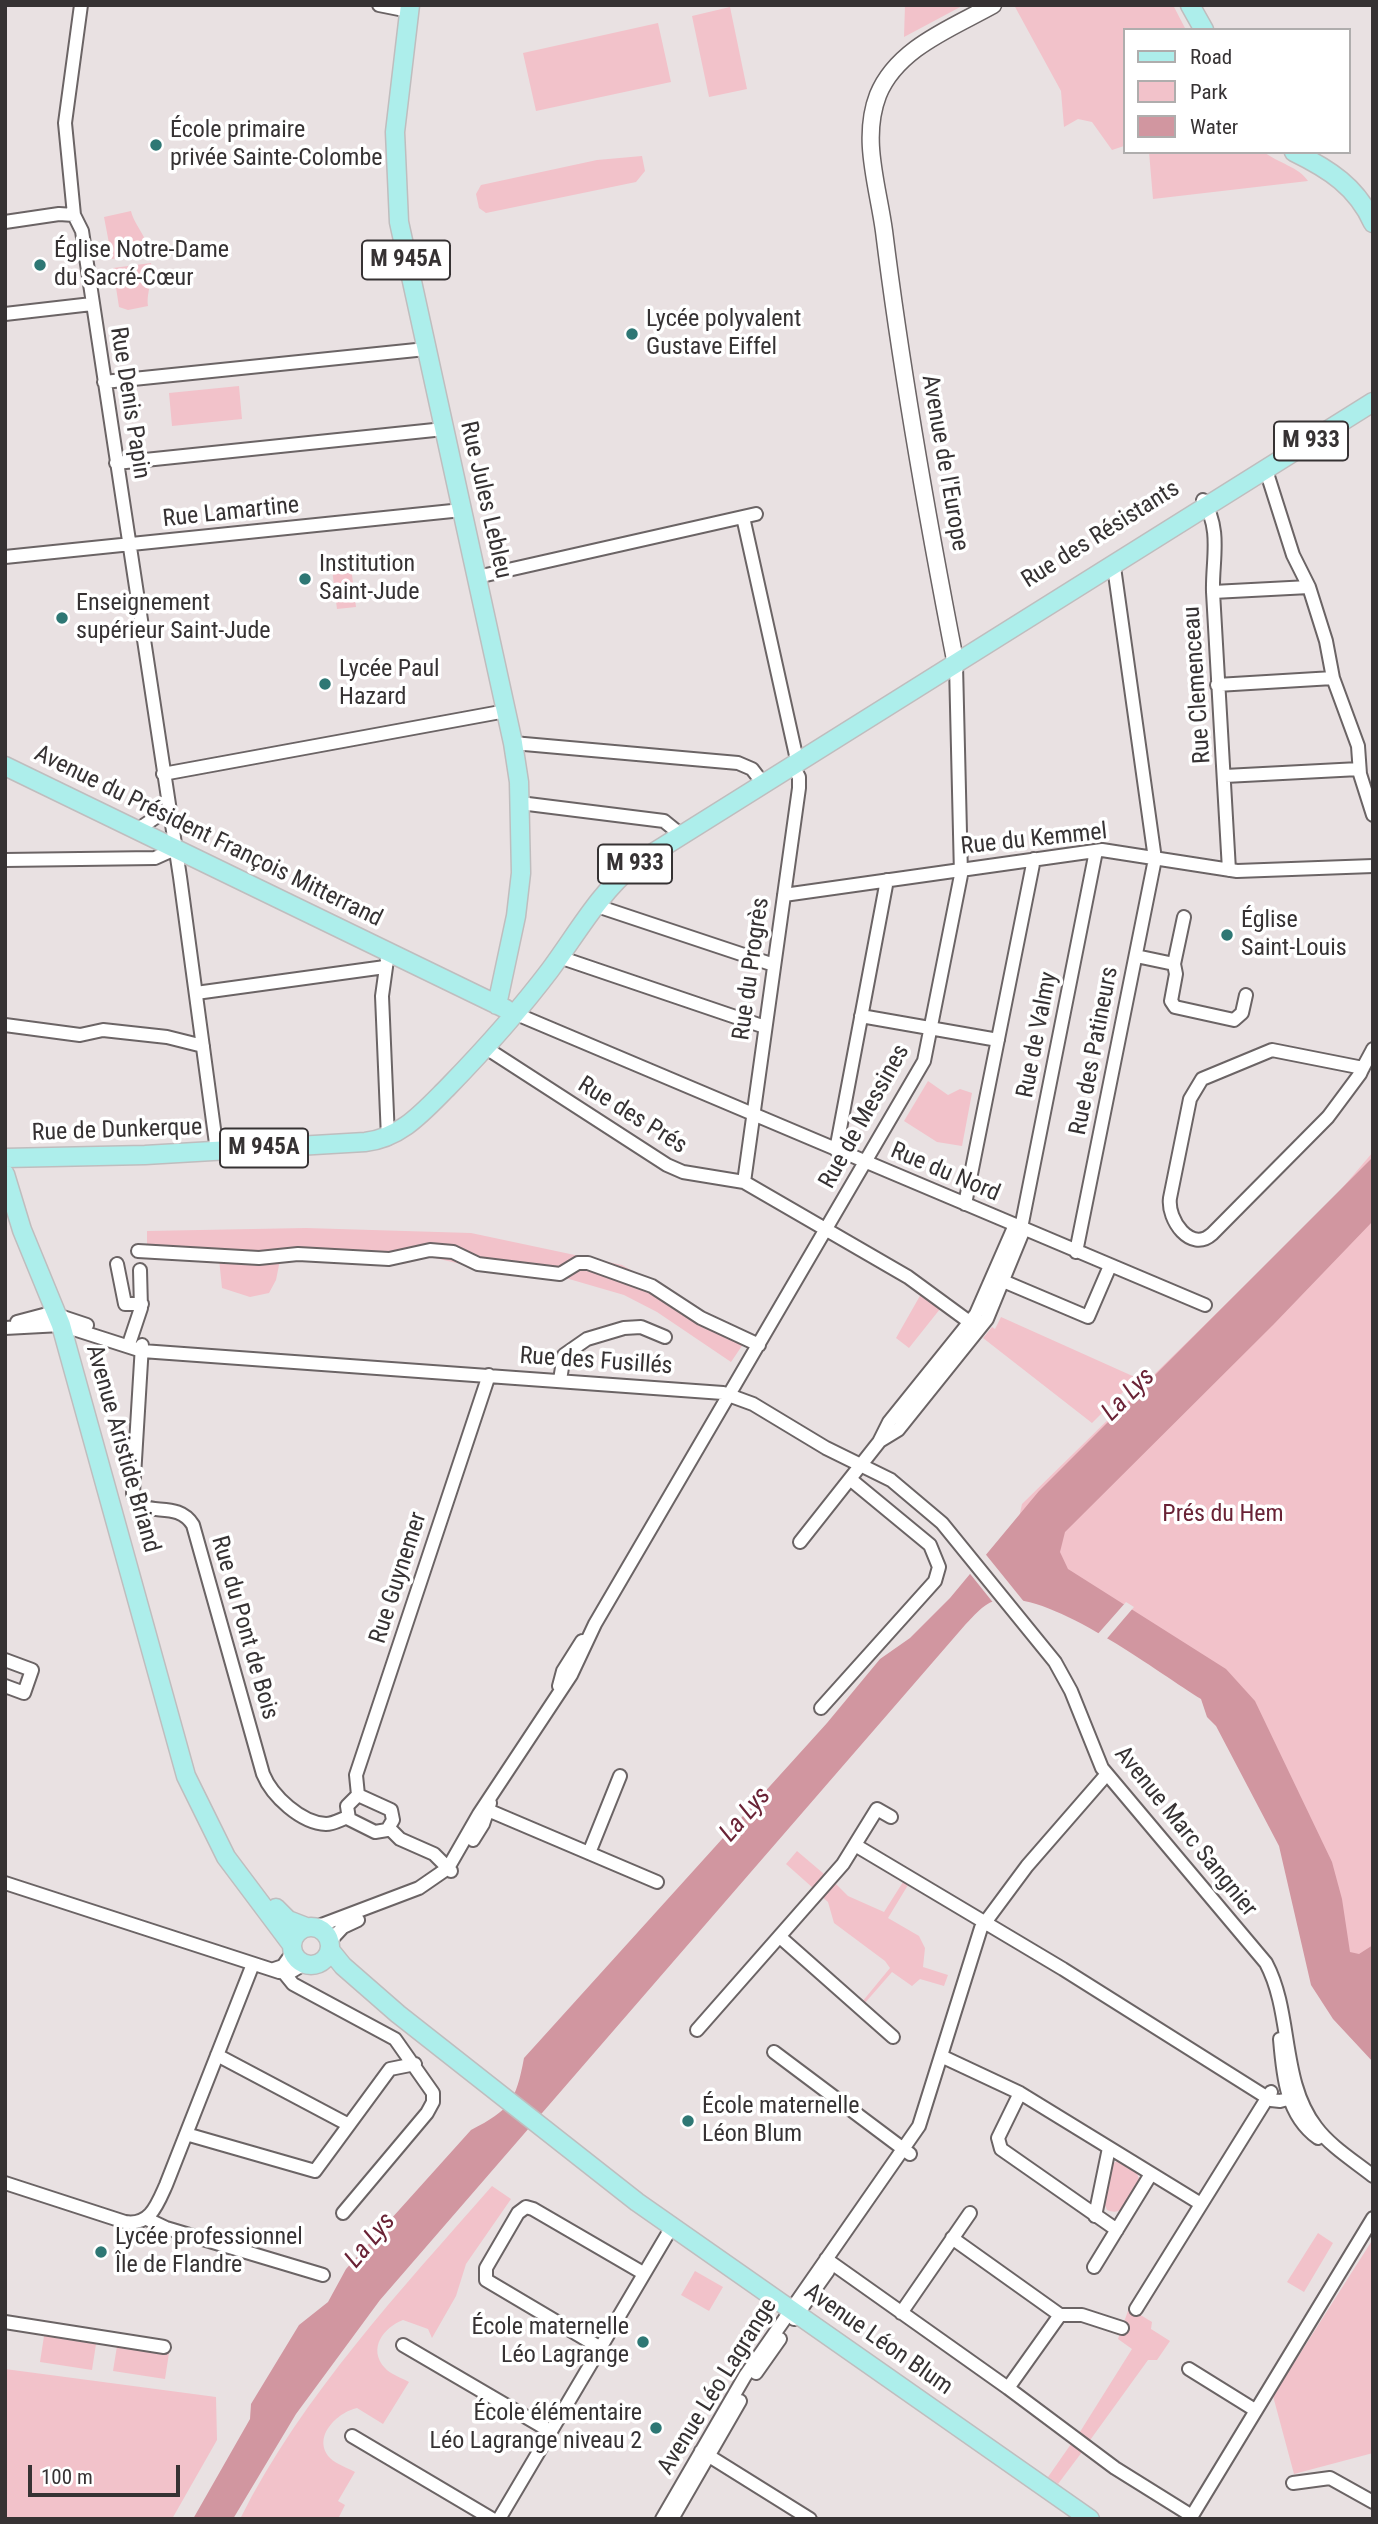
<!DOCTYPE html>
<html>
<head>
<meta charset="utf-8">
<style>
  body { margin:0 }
  #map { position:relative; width:1378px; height:2524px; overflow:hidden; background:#e9e1e2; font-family:"Roboto Condensed",sans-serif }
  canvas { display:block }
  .frame { position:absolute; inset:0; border:7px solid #363233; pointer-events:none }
  .legend { position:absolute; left:1123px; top:28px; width:228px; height:126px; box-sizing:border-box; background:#fff; border:2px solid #afadad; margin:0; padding:9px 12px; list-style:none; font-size:21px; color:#363233 }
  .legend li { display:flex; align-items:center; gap:14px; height:35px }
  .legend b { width:35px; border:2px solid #afadad }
  .scale { position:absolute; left:28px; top:2465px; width:152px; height:32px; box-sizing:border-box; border:4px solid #363233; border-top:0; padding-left:9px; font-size:21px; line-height:24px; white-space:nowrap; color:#363233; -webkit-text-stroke:5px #fff; paint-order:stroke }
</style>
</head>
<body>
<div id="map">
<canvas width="1378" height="2524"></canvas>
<div class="frame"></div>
<ul class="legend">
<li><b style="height:9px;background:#adeeeb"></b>Road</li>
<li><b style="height:19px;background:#f2c2ca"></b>Park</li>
<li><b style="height:19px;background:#d196a0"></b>Water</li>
</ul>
<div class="scale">100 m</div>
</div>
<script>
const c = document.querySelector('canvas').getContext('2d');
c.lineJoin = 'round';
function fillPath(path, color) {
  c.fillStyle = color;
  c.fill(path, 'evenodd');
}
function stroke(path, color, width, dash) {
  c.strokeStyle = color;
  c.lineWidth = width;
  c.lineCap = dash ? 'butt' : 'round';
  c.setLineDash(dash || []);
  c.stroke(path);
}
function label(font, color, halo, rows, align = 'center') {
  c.font = font + ' "Roboto Condensed",sans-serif';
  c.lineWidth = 7;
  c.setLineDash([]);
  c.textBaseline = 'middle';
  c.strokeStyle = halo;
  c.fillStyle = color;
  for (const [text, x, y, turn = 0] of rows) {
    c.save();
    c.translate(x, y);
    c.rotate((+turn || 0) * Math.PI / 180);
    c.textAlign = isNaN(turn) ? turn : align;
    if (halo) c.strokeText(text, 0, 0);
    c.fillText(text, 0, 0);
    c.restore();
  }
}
fillPath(new Path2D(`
  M905,5h59l-60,32z
  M1014,5h159l13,25h-62v116l-12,4 -20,-28 -14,-3 -14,8 -3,-36z
  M730,7l17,82 -38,8 -17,-81z
  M658,23l13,59 -135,29 -13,-58z
  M1149,152h115c14,11 35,15 44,29l-155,18z
  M642,156l3,15 -9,11 -150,31 -7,-5 -3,-14 5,-9 116,-25z
  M131,211c4,16 17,26 18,42l-37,6 -8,-42z
  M151,263c4,15 -5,27 -3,43l-20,4 -9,-3 -6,-39z
  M239,386l3,33 -70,7 -3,-33z
  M351,567l5,40 -19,2 -5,-40z
  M928,1081l20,14 12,-6 12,4 -10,53 -25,-4 -33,-21z
  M1373,1152v904l-88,-214 -83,-145 -186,-166 6,-27 310,-304z
  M306,1228l165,5 151,32 126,72 -17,25 -74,-50 -33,-17 -55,-16 -83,-9 -55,-13 -28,7 -123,-4 -4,20 -7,13 -19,4 -28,-9 -3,-29 -72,-2v-26z
  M921,1294l19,15 -31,39 -13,-10z
  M1001,1317l136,61 -45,45 -109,-85 9,-11 3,2z
  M797,1851l27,23 -11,14 -27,-24z
  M834,1882l14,14 36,16 19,-30 5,3 -20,33 31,18 6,12 -2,19 25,8 -4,11 -24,-7 -8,7 -20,-14 -28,32 -2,-2 28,-34 -5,-7 -51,-38 -6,-21 -7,-6z
  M1117,2161l18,8 5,12c-8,14 -14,37 -33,29l-4,-9 9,-37z
  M492,2186l19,13 -45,65 -10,32 -24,42 -4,-9 -25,-9c-19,7 -36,29 -18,48 5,6 17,10 24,14l-26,42 -26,-16c-19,4 -46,29 -27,50 6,6 18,10 25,14l-17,29 7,4 -7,14h-98c63,-125 161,-229 252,-333z
  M1318,2233l15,10 -29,49 -17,-10z
  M1373,2239v214l-79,21 -21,-78z
  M695,2271l28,16 -14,24 -28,-16z
  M1129,2308l23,14 -1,7 19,12 -13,19h-9l-60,83 -10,-8 54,-86 -14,-10z
  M44,2336l52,8 -4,26 -52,-8z
  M117,2346l52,7 -4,26 -52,-8z
  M5,2369l211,28 1,43 -45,79h-167z
  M1071,2444l11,8 -24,32 -10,-7z`), '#f2c2ca');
fillPath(new Path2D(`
  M1373,1157v64l-100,104 -208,207 -5,20 8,17 158,100 29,32 77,161 10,37 8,53 9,2 14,-9v117l-40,-43 -22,-34 -32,-139 -63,-120 -9,-9 -6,-18c-44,-27 -157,-114 -207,-98 -12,4 -20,15 -29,24l-585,675 -84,114 -63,105h-40l57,-100 1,-15 48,-79 29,-23 18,-33 125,-139c39,-20 45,-29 53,-72l303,-335 53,-64 30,-21 40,-40 89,-107z`), '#d196a0');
fillPath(new Path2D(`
  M983,1551l42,52 -30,2 -28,-35z
  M1126,1602l8,5 -30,35 -8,-6z`), '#e9e1e2');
const street = new Path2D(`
  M81,5l-16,118 9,92 8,16 98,646 37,274
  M379,5l30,6
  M5,222l54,-8 15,1
  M5,314l87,-10
  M104,382l322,-33
  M116,463l328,-34
  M1266,470l27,85 16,32 17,54 7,37 25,68 2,28 13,41
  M1203,500c19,30 9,60 10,92l16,278
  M743,517l54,243
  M5,557l457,-47
  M477,577l279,-63
  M1213,592l96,-5
  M1217,685l116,-7
  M513,743l225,20 14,6 10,13
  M163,774l343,-63
  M1225,776l134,-7
  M520,803l144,18 16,13
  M137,830l31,-21
  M5,860l150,-2 20,-9
  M784,895l318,-45 135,21 136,-5
  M597,906l177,59
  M1136,956l38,8 10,-47
  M559,957l206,70
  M387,960l-5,36 6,142
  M1174,964l2,10 -5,27 4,6 59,13 8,-7 4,-18
  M196,993l189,-26
  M514,1013l691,292
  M861,1016l137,24
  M5,1025l75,10 23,-5 64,7 36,9
  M486,1048l181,117 16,7 61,10 164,95 71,52
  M1363,1068l-91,-18 -70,29 -12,20 -20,99c-3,22 21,55 42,36l116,-117 32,-43c4,-9 9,-17 13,-25
  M836,1150l51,-270
  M744,1182l55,-394v-11l-7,-13
  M965,1204l69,-345
  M1021,1228l75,-377
  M138,1251l121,7 39,-4 91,5 41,-9 23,2 25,12 82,10 18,-11h10l64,23 49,32 58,27
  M1076,1252l79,-393 -41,-292
  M117,1264l8,40h17
  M1003,1281l85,36 22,-51
  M17,1322l34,-9 36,12
  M5,1328l56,-3 81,26 581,42 30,11 73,44 65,32 51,43 113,139 16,29 31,77 164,195c27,51 14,117 50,164 14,19 38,34 57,49
  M130,1341l11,-33 -1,-38
  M142,1345l-9,148c7,29 43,4 60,32l70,249c9,22 38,49 63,50 8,0 15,-5 22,-7
  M560,1380l4,-25 23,-16 37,-11 17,-1 24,10
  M880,1441l18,-11 89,-111 37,-90
  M800,1542l79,-100 10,-20 87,-108 39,-89
  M5,1660l27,10 -8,23 -19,-7
  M559,1686l4,-15 19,-30
  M821,1708l114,-127 4,-14 -9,-22 -80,-66
  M358,1795l-2,-20 133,-400
  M358,1795l33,15 2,10 -6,10 -12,2 -26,-13 -2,-13z
  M483,1808l174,74
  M389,1828l11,11 34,15 17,17
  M473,1840l10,-16 7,-21
  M855,1845l208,124 208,131 9,1 19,-5
  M589,1853l31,-77
  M5,1883l274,89 10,1 15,-9
  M316,1927l103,-39 29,-20 31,-54 92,-139 24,-51 329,-563 37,-186 -5,-210
  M780,1937l113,100
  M330,1941l13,-14 15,-7
  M280,1968l13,16 102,55 38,54v9l-6,11 -84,100
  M274,1969l9,-3 10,-14
  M697,2030l146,-166 34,-55 14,8
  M1280,2039c3,36 6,76 38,99
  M774,2052l136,102
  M217,2055l132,70
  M941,2056l79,37 181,111
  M1020,2093l-22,45 3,11 116,81
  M186,2134l129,37 75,-102 25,-5
  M5,2183l120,39c25,4 32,-17 41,-37l87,-221
  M1095,2216l14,-68
  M147,2219l19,9 157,47
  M952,2238l108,77h22l40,13
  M826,2259l182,129 52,-73
  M1094,2267l57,-93
  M1136,2309l135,-217
  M901,2313l69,-100
  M794,2319l34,-48
  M5,2322l159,25
  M403,2345l147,86
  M599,2347l-113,-67v-12l32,-55 8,-6 7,2 110,64
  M1189,2369l66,41
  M756,2373l24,-34
  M1008,2388l107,80 77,48
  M352,2436l140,83
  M701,2451l109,68
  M1293,2483l37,-5 43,24
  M499,2519l174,-294
  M662,2519l83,-143 174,-250 62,-198 46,-62 80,-92
  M672,2519l68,-118
  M1190,2519l183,-301`);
const secondary = new Path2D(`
  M956,665c-28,-143 -54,-289 -72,-434 -6,-45 -23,-92 -6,-136 19,-47 74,-67 115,-90`);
const primary = new Path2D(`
  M410,5l-15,127 4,90 114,521 6,39 2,91 -5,43 -19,89
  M1190,5l14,25
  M1294,152c35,17 63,35 79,71
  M5,766l501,243
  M5,1158l140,-3 220,-13c36,-4 58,-30 83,-55 36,-37 71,-76 102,-117 26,-35 50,-78 84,-105l739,-463
  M5,1174l17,56 39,95 125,451 40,81 66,88
  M276,1908l12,12 18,7
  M292 1946a19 19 0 1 1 38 0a19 19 0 1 1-38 0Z
  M330,1950l13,16 55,48 239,188 453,317`);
stroke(street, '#6b6465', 16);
stroke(secondary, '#6b6465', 19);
stroke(primary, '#bfbdbe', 21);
stroke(street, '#fff', 12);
stroke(secondary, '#fff', 16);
stroke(primary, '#adeeeb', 18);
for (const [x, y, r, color] of [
  [156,145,7,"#2e7774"],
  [40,265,7,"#2e7774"],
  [632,334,7,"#2e7774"],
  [305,579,7,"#2e7774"],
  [62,618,7,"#2e7774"],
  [325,684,7,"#2e7774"],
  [1227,935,7,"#2e7774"],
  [688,2121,7,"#2e7774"],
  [101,2252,7,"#2e7774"],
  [643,2342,7,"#2e7774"],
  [656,2428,7,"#2e7774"]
]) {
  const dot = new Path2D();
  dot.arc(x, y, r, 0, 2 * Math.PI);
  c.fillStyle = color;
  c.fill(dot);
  stroke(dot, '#fff', 2.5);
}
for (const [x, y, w] of [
  [406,260,88],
  [1311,441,74],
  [635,864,74],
  [264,1148,88]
]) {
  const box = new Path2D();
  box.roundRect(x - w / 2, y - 19.5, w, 39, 5);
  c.fillStyle = '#fff';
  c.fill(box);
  stroke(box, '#363233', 2);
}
label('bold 23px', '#363233', null, [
  ["M 945A",406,260],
  ["M 933",1311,441],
  ["M 933",635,864],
  ["M 945A",264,1148]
]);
label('24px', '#363233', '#fff', [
  ["École primaire",170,131],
  ["privée Sainte-Colombe",170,159],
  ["Église Notre-Dame",54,251],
  ["du Sacré-Cœur",54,279],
  ["Lycée polyvalent",646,320],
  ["Gustave Eiffel",646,348],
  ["Institution",319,565],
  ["Saint-Jude",319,593],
  ["Enseignement",76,604],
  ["supérieur Saint-Jude",76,632],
  ["Lycée Paul",339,670],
  ["Hazard",339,698],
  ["Église",1241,921],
  ["Saint-Louis",1241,949],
  ["École maternelle",702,2107],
  ["Léon Blum",702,2135],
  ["Lycée professionnel",115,2238],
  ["Île de Flandre",115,2266],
  ["École maternelle",629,2328,"right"],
  ["Léo Lagrange",629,2356,"right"],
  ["École élémentaire",642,2414,"right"],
  ["Léo Lagrange niveau 2",642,2442,"right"]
], 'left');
label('24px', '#363233', '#fff', [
  ["Rue Denis Papin",129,403,81],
  ["Avenue de l'Europe",944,463,80],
  ["Rue Jules Lebleu",485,500,77],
  ["Rue Lamartine",231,513,-6],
  ["Rue des Résistants",1101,535,-32],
  ["Rue Clemenceau",1198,685,-94],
  ["Avenue du Président François Mitterrand",208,837,26],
  ["Rue du Kemmel",1034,840,-6],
  ["Rue du Progrès",752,969,-82],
  ["Rue de Valmy",1038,1035,-79],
  ["Rue des Patineurs",1095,1051,-79],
  ["Rue des Prés",632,1116,32],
  ["Rue de Messines",865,1117,-61],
  ["Rue de Dunkerque",117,1131,-2],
  ["Rue du Nord",945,1173,23],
  ["Rue des Fusillés",596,1362,4],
  ["Avenue Aristide Briand",122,1449,74],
  ["Rue Guynemer",399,1578,-72],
  ["Rue du Pont de Bois",244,1628,74],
  ["Avenue Marc Sangnier",1185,1832,51],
  ["Avenue Léon Blum",878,2340,35],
  ["Avenue Léo Lagrange",718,2387,-58]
]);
label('24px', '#692235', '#fff', [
  ["Prés du Hem",1223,1515]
]);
label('italic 26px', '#6a2336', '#fff', [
  ["La Lys",1129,1395,-45],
  ["La Lys",746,1815,-49],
  ["La Lys",371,2241,-50]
]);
</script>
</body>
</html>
